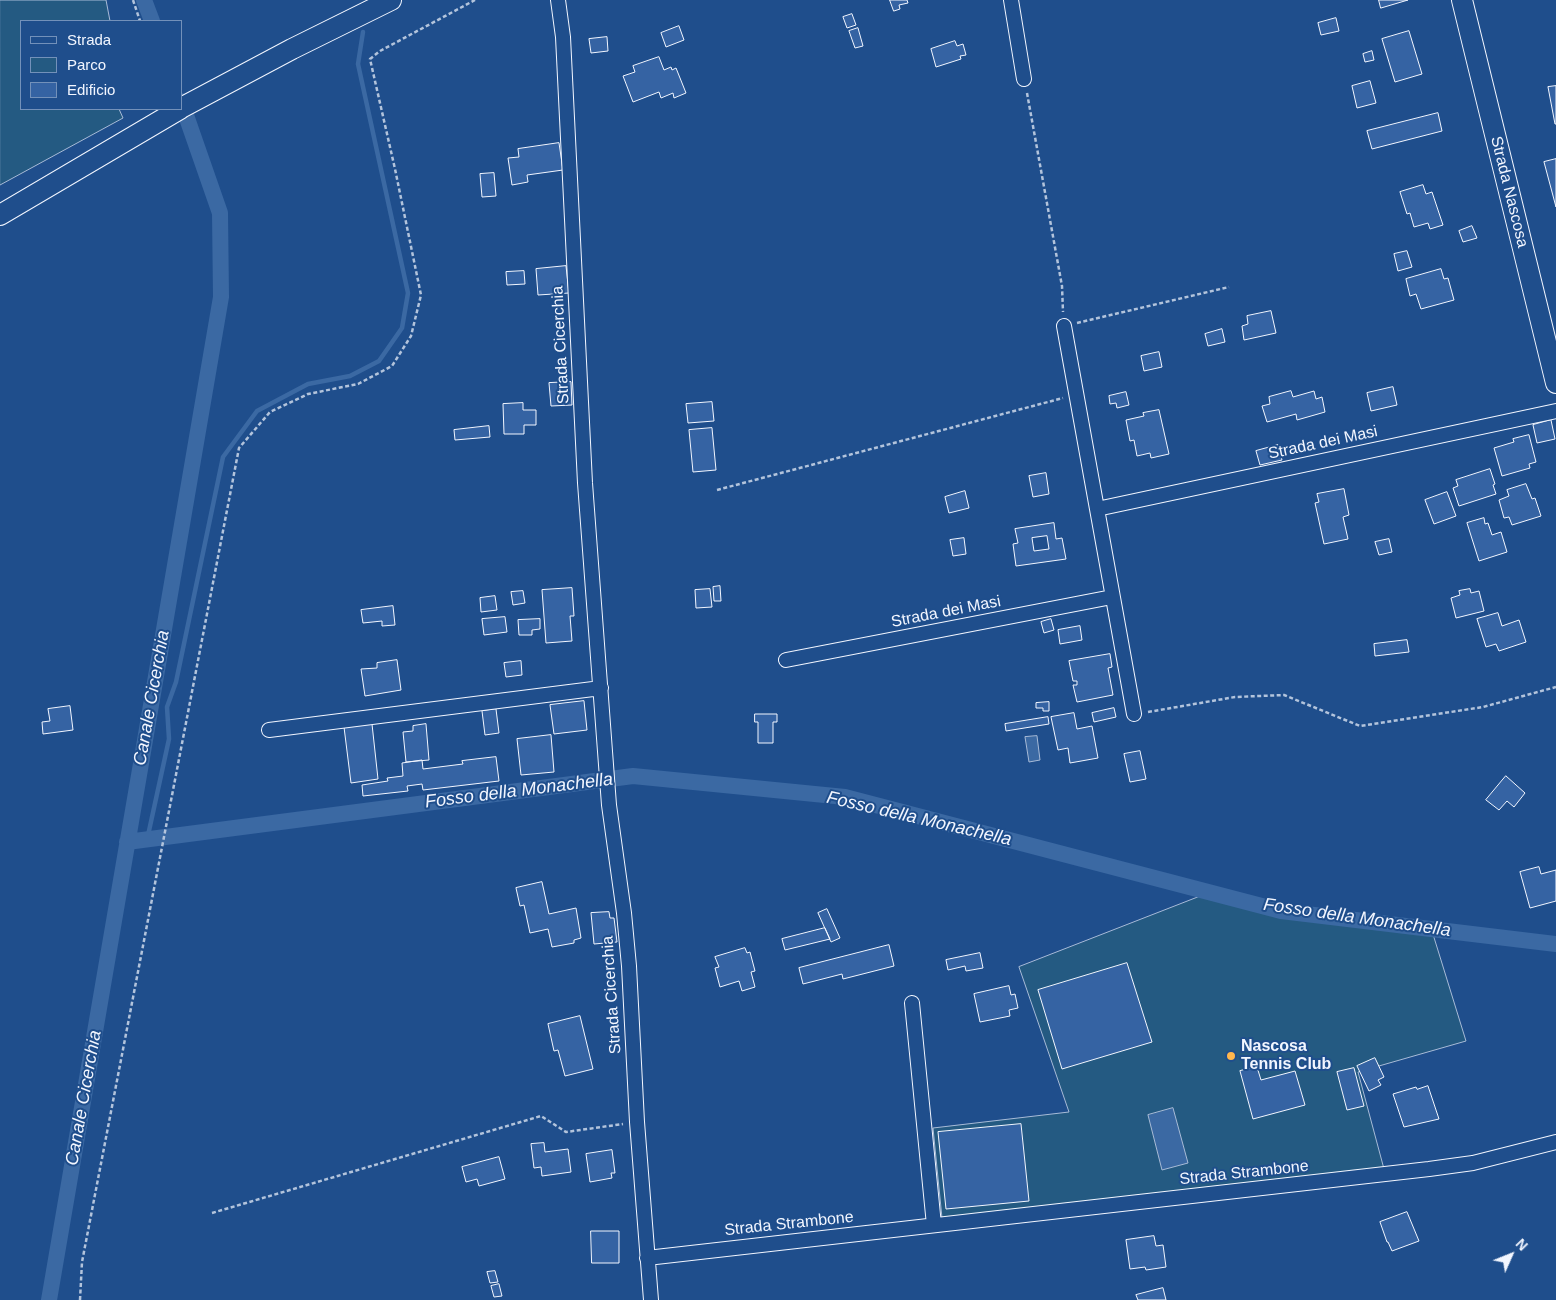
<!DOCTYPE html>
<html>
<head>
<meta charset="utf-8">
<style>
  body { margin:0 }
  #map { position:relative; width:1556px; height:1300px; overflow:hidden; background:#1f4e8c; font-family:Helvetica,sans-serif }
  canvas { display:block }
  .legend { position:absolute; left:20px; top:20px; width:162px; height:90px; box-sizing:border-box; background:#1f4e8c; border:1px solid #7391ba; margin:0; padding:6px 9px; list-style:none; font-size:15px; color:#f2f6ff }
  .legend li { display:flex; align-items:center; gap:10px; height:25px }
  .legend b { width:25px; border:1px solid #7391ba }
  .north { position:absolute; left:1486px; top:1230px; width:50px; height:50px; -webkit-text-stroke:4px #1f4e8c; paint-order:stroke; rotate:46deg; font-size:14px; font-weight:700; line-height:20px; text-align:center; color:#f2f6ff }
  .north::after { content:''; display:block; margin:auto; width:18px; height:22px; background:#f2f6ff; clip-path:polygon(50% 0,100% 100%,50% 72%,0 100%) }
</style>
</head>
<body>
<div id="map">
<canvas width="1556" height="1300"></canvas>
<ul class="legend">
<li><b style="height:6px;background:#1f4e8c"></b>Strada</li>
<li><b style="height:14px;background:#245a82"></b>Parco</li>
<li><b style="height:14px;background:#3563a3"></b>Edificio</li>
</ul>
<div class="north">N</div>
</div>
<script>
const c = document.querySelector('canvas').getContext('2d');
c.lineJoin = 'round';
function fillPath(path, color) {
  c.fillStyle = color;
  c.fill(path, 'evenodd');
}
function stroke(path, color, width, dash) {
  c.strokeStyle = color;
  c.lineWidth = width;
  c.lineCap = dash ? 'butt' : 'round';
  c.setLineDash(dash || []);
  c.stroke(path);
}
function label(font, color, halo, rows, align = 'center') {
  c.font = font + ' Helvetica,sans-serif';
  c.lineWidth = 4;
  c.setLineDash([]);
  c.textBaseline = 'middle';
  c.strokeStyle = halo;
  c.fillStyle = color;
  for (const [text, x, y, turn = 0] of rows) {
    c.save();
    c.translate(x, y);
    c.rotate((+turn || 0) * Math.PI / 180);
    c.textAlign = isNaN(turn) ? turn : align;
    if (halo) c.strokeText(text, 0, 0);
    c.fillText(text, 0, 0);
    c.restore();
  }
}
const green = new Path2D(`
  M0,0h106l4,21h-89v88h98l4,9 -123,67z
  M1206,894l75,20 151,17 34,110 -108,31 26,97 -442,49 -9,-90 136,-16 -50,-145z`);
fillPath(green, '#245a82');
stroke(green, '#a8bbd7', 1);
const water = new Path2D(`
  M1037,736l3,24 -11,2 -4,-25z
  M1173,1108l15,55 -26,7 -14,-55z`);
fillPath(water, '#3b69a3');
stroke(water, '#a8bbd7', 1);
stroke(new Path2D(`
  M147,840l22,-101 -2,-32 9,-25 47,-225 34,-46 51,-27 42,-8 29,-15 23,-33 6,-35 -50,-229 5,-32`), '#3b69a3', 4.5);
stroke(new Path2D(`
  M144,0l8,21
  M127,842l506,-66 212,21 436,114 275,33
  M49,1300l172,-1003 -1,-84 -39,-112`), '#3b69a3', 16);
const building = new Path2D(`
  M890,0h17l1,3 -9,2 1,4 -6,2z
  M1379,0h29l-27,8z
  M852,14l4,11 -9,3 -4,-11z
  M1336,18l3,13 -18,4 -3,-12z
  M679,26l5,14 -18,7 -5,-14z
  M858,28l5,18 -8,2 -6,-17z
  M1409,31l13,43 -27,8 -13,-43z
  M607,37l1,14 -17,2 -2,-14z
  M955,41l2,5 6,-2 3,11 -6,1 1,3 -25,8 -5,-18z
  M1372,51l2,9 -9,2 -2,-8z
  M659,57l5,13 7,-3 1,3 4,-2 10,25 -12,5 -1,-5 -12,5 -2,-6 -26,10 -10,-26 12,-4 -2,-6z
  M1370,81l6,22 -19,5 -5,-22z
  M1556,86v38h-1l-7,-37z
  M1438,113l4,18 -70,18 -5,-18z
  M559,143l4,27 -36,5 1,7 -16,3 -4,-27 11,-1 -1,-8z
  M1556,159v48l-12,-45z
  M494,173l2,23 -14,1 -2,-23z
  M1423,185l3,9 6,-2 11,33 -13,4 -2,-6 -14,4 -4,-14 -3,1 -7,-22z
  M1472,226l5,12 -14,4 -4,-11z
  M1407,251l5,16 -14,4 -4,-17z
  M566,266l3,27 -31,2 -2,-26z
  M1441,269l3,10 4,-1 6,22 -33,9 -5,-15 -6,2 -4,-17z
  M524,271l1,13 -18,1 -1,-13z
  M1271,311l5,22 -32,7 -2,-14 6,-2 -1,-8z
  M1222,329l3,13 -17,4 -3,-12z
  M1159,352l3,15 -18,4 -3,-15z
  M571,382l1,23 -21,1 -2,-23z
  M1393,387l4,18 -26,6 -4,-18z
  M1291,391l2,6 21,-6 2,8 6,-2 3,15 -28,8 -1,-6 -29,8 -5,-16 8,-2 -1,-7z
  M1126,392l3,13 -12,3 -1,-5 -6,1 -1,-8z
  M712,402l2,19 -26,2 -2,-19z
  M523,403v7h13v15h-12v9h-20l-1,-30z
  M1159,410l10,44 -18,4 -1,-5 -13,3 -3,-16 -4,1 -4,-21 18,-4 -1,-3z
  M1551,420l4,19 -18,4 -4,-18z
  M489,426l1,11 -35,3 -1,-10z
  M712,428l4,42 -23,2 -4,-42z
  M1529,435l7,27 -7,2 1,4 -28,8 -8,-28 20,-6 -1,-3z
  M1278,445l4,15 -22,5 -4,-14z
  M1490,469l5,15 -2,1 3,9 -37,12 -6,-18 5,-2 -2,-6z
  M1046,473l3,21 -16,3 -4,-21z
  M1526,484l6,15 3,-1 6,18 -29,9 -3,-8 -5,1 -5,-18 10,-4 -2,-6z
  M1344,489l5,26 -6,2 5,22 -24,5 -9,-41 4,-1 -2,-8z
  M965,491l4,17 -20,5 -4,-16z
  M1447,492l9,24 -22,8 -9,-24z
  M1484,518l1,6 3,-1 4,12 9,-3 6,20 -28,9 -12,-38z
  M1054,523l2,16 6,-1 4,21 -50,7 -3,-22 5,-1 -3,-14zM1047,536l2,13 -15,2 -2,-13z
  M964,538l2,16 -13,2 -3,-16z
  M1389,539l3,13 -13,3 -4,-13z
  M720,586l1,15h-7l-1,-14z
  M572,588l2,28h-4l2,25 -26,2 -4,-53z
  M710,589l2,18 -16,1 -1,-18z
  M1470,589l1,4 8,-2 5,20 -28,7 -5,-20 9,-3 -1,-4z
  M523,591l2,12 -12,2 -2,-13z
  M495,596l2,14 -16,2 -1,-14z
  M393,606l2,19 -13,1v-5l-19,2 -2,-13z
  M1498,613l4,13 17,-6 7,22 -27,9 -3,-7 -10,3 -9,-28z
  M505,617l2,15 -23,3 -2,-16z
  M540,619v10l-8,1v5h-13l-1,-15z
  M1051,619l3,11 -10,3 -3,-11z
  M1080,626l2,14 -22,4 -2,-14z
  M1407,640l2,12 -34,4 -1,-12z
  M1110,654l2,13 -4,1 5,27 -36,7 -4,-17h4v-4h-4l-4,-20z
  M397,660l4,30 -36,6 -4,-27 16,-1v-5z
  M521,661l1,14 -16,2 -2,-14z
  M584,701l3,29 -33,4 -4,-29z
  M1049,702v9h-6v-3h-7v-5z
  M70,706l3,24 -30,4 -1,-12 8,-1 -2,-12z
  M1114,708l2,9 -22,5 -2,-9z
  M496,709l3,24 -14,2 -3,-24z
  M1074,713l3,16 15,-3 6,32 -28,5 -2,-15 -10,2 -7,-33z
  M755,714h22v8h-4v21h-15v-21h-3z
  M1048,717l1,7 -43,7 -1,-7z
  M372,724l6,55 -27,4 -7,-56z
  M426,724l3,36 -23,2 -3,-30 10,-1v-5z
  M551,735l3,37 -33,3 -4,-36z
  M1140,751l6,28 -16,3 -6,-28z
  M496,757l3,24 -76,9 -1,-6 -15,2 1,5 -45,5 -1,-11 26,-4 -1,-3 16,-2 -1,-13 20,-3 1,9 40,-5 -1,-3z
  M1506,776l19,17 -11,14 -7,-6 -8,9 -13,-10z
  M1539,867l2,7 15,-4v31l-26,7 -10,-36z
  M542,882l7,32 27,-6 5,30 -7,2v3l-22,4 -4,-18 -18,4 -6,-28 -4,1 -4,-18z
  M827,909l13,29 -9,4 -13,-29z
  M609,912l1,6h4l3,24 -23,2 -3,-31z
  M825,928l5,11 -45,11 -3,-11z
  M889,945l5,21 -51,13 -1,-5 -39,10 -4,-16z
  M745,948l2,5 3,-1 5,19 -4,1 4,15 -13,4 -3,-10 -19,6 -5,-19 4,-1 -4,-10z
  M980,953l3,15 -17,3 -1,-5 -17,4 -2,-10z
  M1127,963l25,79 -90,27 -24,-79z
  M1009,986l2,9 4,-1 3,14 -9,2 1,6 -30,6 -6,-28z
  M580,1016l13,53 -28,7 -7,-26 -4,1 -6,-27z
  M1375,1058l9,19 -6,3 3,5 -12,6 -12,-25z
  M1257,1067l4,13 34,-9 10,34 -52,14 -13,-48z
  M1354,1068l10,38 -17,4 -10,-38z
  M1428,1086l11,33 -35,8 -11,-33 23,-7 1,2z
  M1021,1124l8,77 -83,8 -8,-77z
  M544,1143l1,9 23,-3 3,23 -29,4 -1,-9 -7,1 -3,-24z
  M612,1150l3,23h-4l1,5 -22,4 -4,-28z
  M499,1157l6,22 -26,7 -2,-7 -11,3 -4,-15z
  M1407,1212l12,29 -27,10 -4,-9h-1l-7,-20z
  M591,1231h28v32h-27z
  M1154,1236l2,10 7,-1 3,22 -20,3 -1,-3 -15,2 -4,-29z
  M495,1271l3,11 -8,1 -3,-11z
  M499,1284l3,12 -8,1 -3,-11z
  M1163,1288l3,12h-28l-2,-5z`);
fillPath(building, '#3563a3');
stroke(building, '#f2f6ff', 1);
const street = new Path2D(`
  M558,0l5,37 22,446 24,322 15,108 5,53 8,156 14,178
  M1011,0l13,79
  M1064,326l70,388
  M1097,509l459,-98
  M786,660l326,-63
  M269,730l332,-42
  M912,1003l22,222
  M647,1258l782,-89 44,-6 83,-21`);
const secondary = new Path2D(`
  M1462,0l94,383
  M181,108l111,-59 99,-49
  M0,215l180,-106`);
stroke(street, '#f2f6ff', 16);
stroke(secondary, '#f2f6ff', 22);
stroke(new Path2D(`
  M133,0l7,21
  M1027,93l35,193 1,26
  M1077,323l152,-36
  M717,490l346,-92
  M1148,712l87,-15 49,-2 76,31 123,-19 73,-20
  M212,1213l329,-97 25,16 57,-8
  M80,1300l2,-38 157,-814 31,-36 38,-18 50,-10 34,-18 19,-30 10,-41 -26,-126 -25,-110 10,-8 95,-51`), '#b3c4dc', 2.5, [4, 2.5]);
stroke(street, '#1f4e8c', 14);
stroke(secondary, '#1f4e8c', 20);
for (const [x, y, r, color] of [
  [1231,1056,5,"#ffb74d"]
]) {
  const dot = new Path2D();
  dot.arc(x, y, r, 0, 2 * Math.PI);
  c.fillStyle = color;
  c.fill(dot);
  stroke(dot, '#1f4e8c', 2);
}
label('16px', '#f2f6ff', '#1f4e8c', [
  ["Strada Nascosa",1509,192,76],
  ["Strada Cicerchia",561,345,-93],
  ["Strada dei Masi",1323,443,-12],
  ["Strada dei Masi",946,612,-11],
  ["Strada Cicerchia",612,995,-94],
  ["Strada Strambone",1244,1173,-6],
  ["Strada Strambone",789,1224,-6]
]);
label('bold 16px', '#f2f6ff', '#1f4e8c', [
  ["Nascosa",1241,1047],
  ["Tennis Club",1241,1065]
], 'left');
label('italic 18px', '#f2f6ff', '#1f4e8c', [
  ["Canale Cicerchia",152,698,-80],
  ["Fosso della Monachella",519,791,-7],
  ["Fosso della Monachella",919,819,13],
  ["Fosso della Monachella",1357,918,8],
  ["Canale Cicerchia",84,1098,-80]
]);
</script>
</body>
</html>
